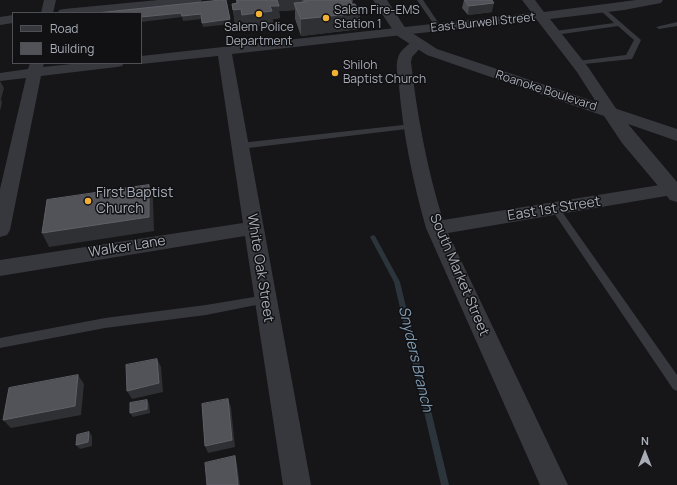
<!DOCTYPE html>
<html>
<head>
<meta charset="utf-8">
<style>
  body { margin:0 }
  #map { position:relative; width:677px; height:485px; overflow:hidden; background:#161618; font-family:Manrope,sans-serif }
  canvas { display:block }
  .legend { position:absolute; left:12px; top:12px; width:130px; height:52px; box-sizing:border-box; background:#111113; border:1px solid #4d4f55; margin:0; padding:5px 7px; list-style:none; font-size:12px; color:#a8adb8 }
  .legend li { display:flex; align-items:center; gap:8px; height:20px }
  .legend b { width:20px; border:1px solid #4d4f55 }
  .north { position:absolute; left:625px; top:433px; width:40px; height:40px; -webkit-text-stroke:3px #111113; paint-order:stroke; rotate:0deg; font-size:11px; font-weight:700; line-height:16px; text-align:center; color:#a8adb8 }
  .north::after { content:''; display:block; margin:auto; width:14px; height:18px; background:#a8adb8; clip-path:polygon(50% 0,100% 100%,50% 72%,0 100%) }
</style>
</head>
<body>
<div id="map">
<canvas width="677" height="485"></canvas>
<ul class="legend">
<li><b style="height:5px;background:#37383d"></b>Road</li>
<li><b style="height:11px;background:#525359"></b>Building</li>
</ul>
<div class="north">N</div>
</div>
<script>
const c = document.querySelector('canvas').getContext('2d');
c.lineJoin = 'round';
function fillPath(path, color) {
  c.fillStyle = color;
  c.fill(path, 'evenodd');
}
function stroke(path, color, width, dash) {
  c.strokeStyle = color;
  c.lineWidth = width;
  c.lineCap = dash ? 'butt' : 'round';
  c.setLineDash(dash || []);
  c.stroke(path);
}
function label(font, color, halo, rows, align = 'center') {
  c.font = font + ' Manrope,sans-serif';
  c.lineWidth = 3;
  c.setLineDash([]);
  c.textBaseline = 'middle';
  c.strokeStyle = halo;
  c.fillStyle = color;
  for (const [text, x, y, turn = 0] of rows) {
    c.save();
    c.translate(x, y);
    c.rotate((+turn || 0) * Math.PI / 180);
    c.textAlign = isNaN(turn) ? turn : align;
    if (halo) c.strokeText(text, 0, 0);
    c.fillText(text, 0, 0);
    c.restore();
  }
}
fillPath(new Path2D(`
  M373,235l2,1 25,46 49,203h-8l-47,-203 -24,-45z`), '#2c353c');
fillPath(new Path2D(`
  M417,0h6l19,28 -1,1h-4z
  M600,8h4l37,32 -9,19 -57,6v-4h3l48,-6 8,-15 -16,-14 -63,9 -3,-2 3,-2 59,-8 -14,-13z
  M677,22v4l-18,3 -3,-2z
  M412,124l4,2 -1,2 -175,21 -4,-3 4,-3z
  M555,205l3,1 119,169v16l-4,-2 -121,-179 -2,-2 2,-2z
  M266,295l4,1 1,3 -1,3 -4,1 -60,12 -101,13 -105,20v-10l105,-20 101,-13z`), '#37383d');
fillPath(new Path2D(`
  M44,0h12l-3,13h-12z
  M158,0h44l-2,3 -4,1 -93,9h-45l1,-3 5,-1z
  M522,0h13l9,12 92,-12h27l-2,3 -37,7 -74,9 38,48 31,46 -2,3 -6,2 -6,-2 -28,-44 -40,-52 -305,34 79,431h-28l-38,-249 -245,40v-16l243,-37 -25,-167 -77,8 -5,-1h5v-7l391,-43z
  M13,15v8l-13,2v-8z
  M417,40l5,1 2,3 -12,13 -1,5c6,53 16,107 32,158l229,-37 5,1v10l-5,1 -224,38 120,252h-28l-114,-257c-13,-46 -23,-94 -27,-142 -1,-9 -4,-20 -1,-28 1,-7 12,-16 19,-18z
  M30,63h14l-1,4 38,-4h43l-2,3 -5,1 -76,9 -31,154 -3,5 -7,2v-48l26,-111 -26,3v-8l28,-4z`), '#37383d');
fillPath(new Path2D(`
  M373,0h14l19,29 31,20 240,80v12l-49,-17 49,58v20l-7,-2 -48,-57 -18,-27 -177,-61 -31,-20z`), '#37383d');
fillPath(new Path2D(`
  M236,0h117l-1,4 8,25 -59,7 -6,-17v-9l-16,1 1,7 -7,1v5l-29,4 -1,-6 -8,1 -3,-19 4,-1z
  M464,0h28v12l-24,3 -6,-7z`), '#47494d');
fillPath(new Path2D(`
  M277,0h25l1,9 -9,-6 1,7 -16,1 1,7 -7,1v5l-29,4 -2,-13 28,-9z
  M494,3l-2,9 -24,3 1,-9z
  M241,9l2,13 -8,1 -2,-13z
  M181,13l20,1 1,5 -19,2 -1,-4 -41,5v-5z
  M360,13v16l-59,7v-17z
  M230,19l1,5 -28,3 -1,-4z
  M0,81l4,7 -3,11 1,4 -2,8z
  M149,185l4,14 1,32 -105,16 -7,-14z
  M157,359l4,8 2,25 -31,7 -5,-8z
  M78,375l6,9 -3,31 -70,13 -8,-8z
  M228,399l3,8 4,40 -27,6 -3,-7z
  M147,400l2,4 1,9 -17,4 -3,-4z
  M89,432l3,4v10l-12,3 -4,-4z
  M235,456l2,8 3,21h-2z`), '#2f3033');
const building = new Path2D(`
  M221,0h5l4,19 -28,4 -1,-9 -19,2 -1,-3 -40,4v-4h-44z
  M237,0h40l2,6h-9l2,5 -30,4 -1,-6 -8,1 -1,-6 6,-1z
  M305,0h45l2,4h3l5,9 -59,6 -7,-16 12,-1z
  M465,0h27l2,3 -25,3z
  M149,185v32l-107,16 5,-33z
  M157,359l2,24 -32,8 -1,-26z
  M78,375l-3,31 -72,14 6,-32z
  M228,399l4,41 -27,6 -3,-42z
  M147,400v9l-17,4v-10z
  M89,432l-1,10 -12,3 1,-10z
  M235,456l3,29h-31l-2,-22z`);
fillPath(building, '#525359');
stroke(building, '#5f6168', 1);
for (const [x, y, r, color] of [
  [259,14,4,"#f2b134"],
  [326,18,4,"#f2b134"],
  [335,73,4,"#f2b134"],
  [88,201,4,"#f2b134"]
]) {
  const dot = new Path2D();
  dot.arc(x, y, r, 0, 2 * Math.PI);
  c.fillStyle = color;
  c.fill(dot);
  stroke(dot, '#111113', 1.5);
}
label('12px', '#a8adb8', '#111113', [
  ["Salem Fire-EMS",334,11],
  ["Station 1",334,25],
  ["Salem Police",259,28,"center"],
  ["Department",259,42,"center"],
  ["Shiloh",343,66],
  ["Baptist Church",343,80]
], 'left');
label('12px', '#a8adb8', '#111113', [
  ["East Burwell Street",483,23,-6],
  ["Roanoke Boulevard",546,91,18]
]);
label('14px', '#a8adb8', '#111113', [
  ["First Baptist",96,193],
  ["Church",96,209]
], 'left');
label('14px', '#a8adb8', '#111113', [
  ["East 1st Street",554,209,-9],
  ["Walker Lane",127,247,-9],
  ["White Oak Street",260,268,81],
  ["South Market Street",459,275,67]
]);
label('italic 15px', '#7f9bb3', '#111113', [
  ["Snyders Branch",415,359,77]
]);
</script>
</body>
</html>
